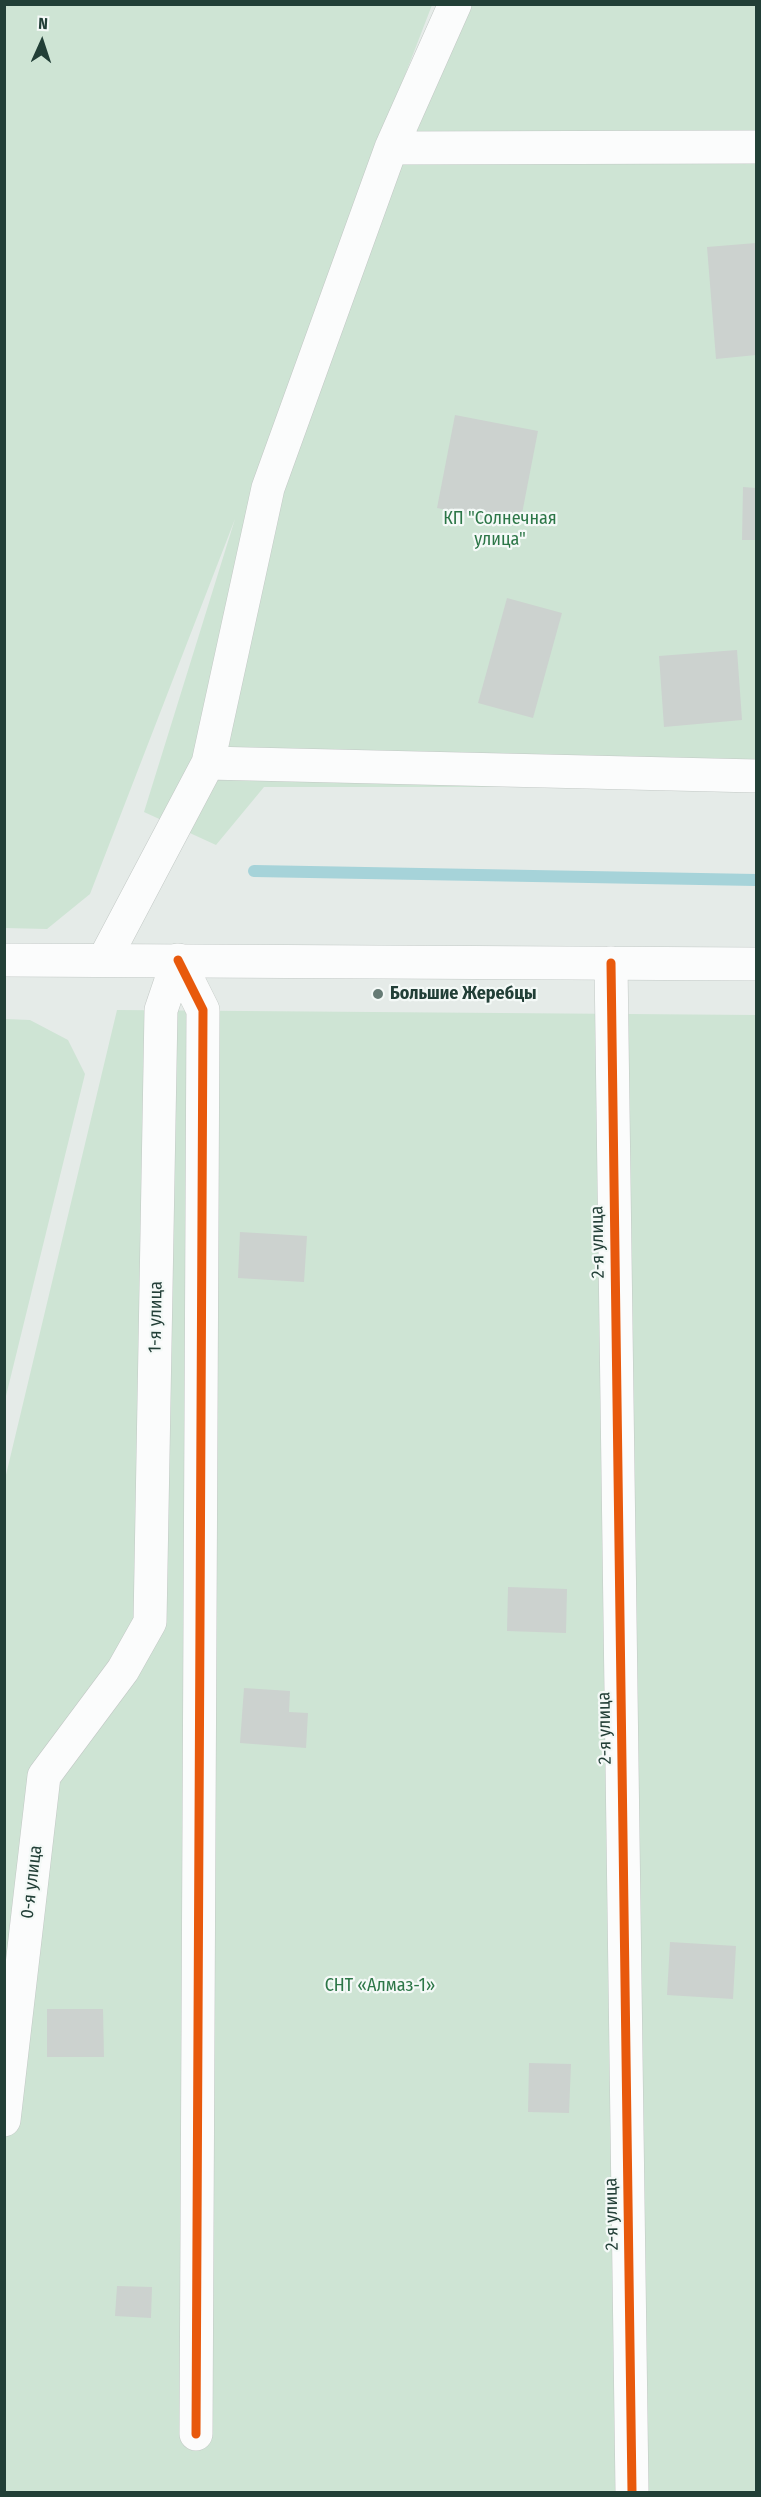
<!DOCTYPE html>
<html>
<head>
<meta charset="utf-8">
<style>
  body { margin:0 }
  #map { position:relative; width:761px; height:2497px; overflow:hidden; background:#e5ebe8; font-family:"Fira Sans Condensed",sans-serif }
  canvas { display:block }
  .frame { position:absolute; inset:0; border:6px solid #223f37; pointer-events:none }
  .north { position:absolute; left:12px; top:12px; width:60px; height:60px; -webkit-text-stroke:4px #f4f9f7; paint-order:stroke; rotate:3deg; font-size:16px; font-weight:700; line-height:24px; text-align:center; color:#223f37 }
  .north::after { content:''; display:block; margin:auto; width:21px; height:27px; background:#223f37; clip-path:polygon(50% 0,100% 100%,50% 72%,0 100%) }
</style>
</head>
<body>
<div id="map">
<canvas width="761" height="2497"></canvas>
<div class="frame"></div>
<div class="north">N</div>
</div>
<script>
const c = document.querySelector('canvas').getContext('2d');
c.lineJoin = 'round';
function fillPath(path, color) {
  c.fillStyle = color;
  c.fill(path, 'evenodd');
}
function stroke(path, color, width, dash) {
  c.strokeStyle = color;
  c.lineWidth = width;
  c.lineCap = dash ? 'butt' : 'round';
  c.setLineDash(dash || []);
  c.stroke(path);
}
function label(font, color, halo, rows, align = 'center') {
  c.font = font + ' "Fira Sans Condensed",sans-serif';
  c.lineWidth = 4.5;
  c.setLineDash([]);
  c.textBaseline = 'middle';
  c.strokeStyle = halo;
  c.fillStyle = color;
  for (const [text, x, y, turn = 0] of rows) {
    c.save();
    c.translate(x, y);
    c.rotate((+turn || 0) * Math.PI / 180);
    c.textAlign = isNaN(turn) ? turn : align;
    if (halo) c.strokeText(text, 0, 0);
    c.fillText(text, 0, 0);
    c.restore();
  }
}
fillPath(new Path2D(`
  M5,5h427l-82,213 89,-213h317v782h-492l-48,58 -72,-33 91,-293 -145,375 -43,35 -42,-1z
  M117,1010l639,5v1477h-751v-1013z
  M5,1019l25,1 38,20 17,34 -80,326z`), '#cee4d4');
stroke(new Path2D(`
  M254,871l502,9`), '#a6d3d9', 12);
fillPath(new Path2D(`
  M756,243v112l-40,4 -9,-112z
  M455,415l83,16 -18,93 -83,-16z
  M743,487l13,1v52h-14z
  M507,598l55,15 -29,105 -55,-15z
  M737,650l5,70 -78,7 -5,-71z
  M240,1232l67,4 -3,46 -66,-4z
  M508,1587l59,2 -1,44 -59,-2z
  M244,1688l46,3 -1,21 19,1 -2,35 -66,-5z
  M670,1942l66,4 -3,53 -66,-4z
  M47,2009h56l1,48h-57z
  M529,2063l42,1 -2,49 -41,-1z
  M117,2286l35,1 -1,31 -36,-2z`), '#ccd2cf');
const minor = new Path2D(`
  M391,148l365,-1
  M208,763l548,13
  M104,960l104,-197 60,-275 123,-340 64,-144
  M178,960l25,50 -7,1424
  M611,963l21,1529
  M4,2120l40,-344 79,-106 27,-48 11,-612 17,-50`);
const secondary = new Path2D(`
  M4,960l752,4`);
stroke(minor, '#c2c8c5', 34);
stroke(secondary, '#c1c8c5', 34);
stroke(minor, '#fbfcfc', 33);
stroke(secondary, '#fbfcfc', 33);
stroke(new Path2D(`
  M178,960l25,50 -7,1424
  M611,963l21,1529`), '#e8590c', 9);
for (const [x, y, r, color] of [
  [378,994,6,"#667b75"]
]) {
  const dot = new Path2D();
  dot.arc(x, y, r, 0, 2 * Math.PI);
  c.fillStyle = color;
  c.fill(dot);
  stroke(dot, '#f4f9f7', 2);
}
label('18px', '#2c7647', '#f4f9f7', [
  ["КП \"Солнечная",500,519],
  ["улица\"",500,540],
  ["СНТ «Алмаз-1»",380,1986]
]);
label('bold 18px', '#223f37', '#f4f9f7', [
  ["Большие Жеребцы",390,994]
], 'left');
label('18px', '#223f37', '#f4f9f7', [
  ["2-я улица",598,1242,-91],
  ["1-я улица",156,1317,-89],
  ["2-я улица",605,1728,-91],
  ["0-я улица",32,1882,-83],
  ["2-я улица",612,2214,-91]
]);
</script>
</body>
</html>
